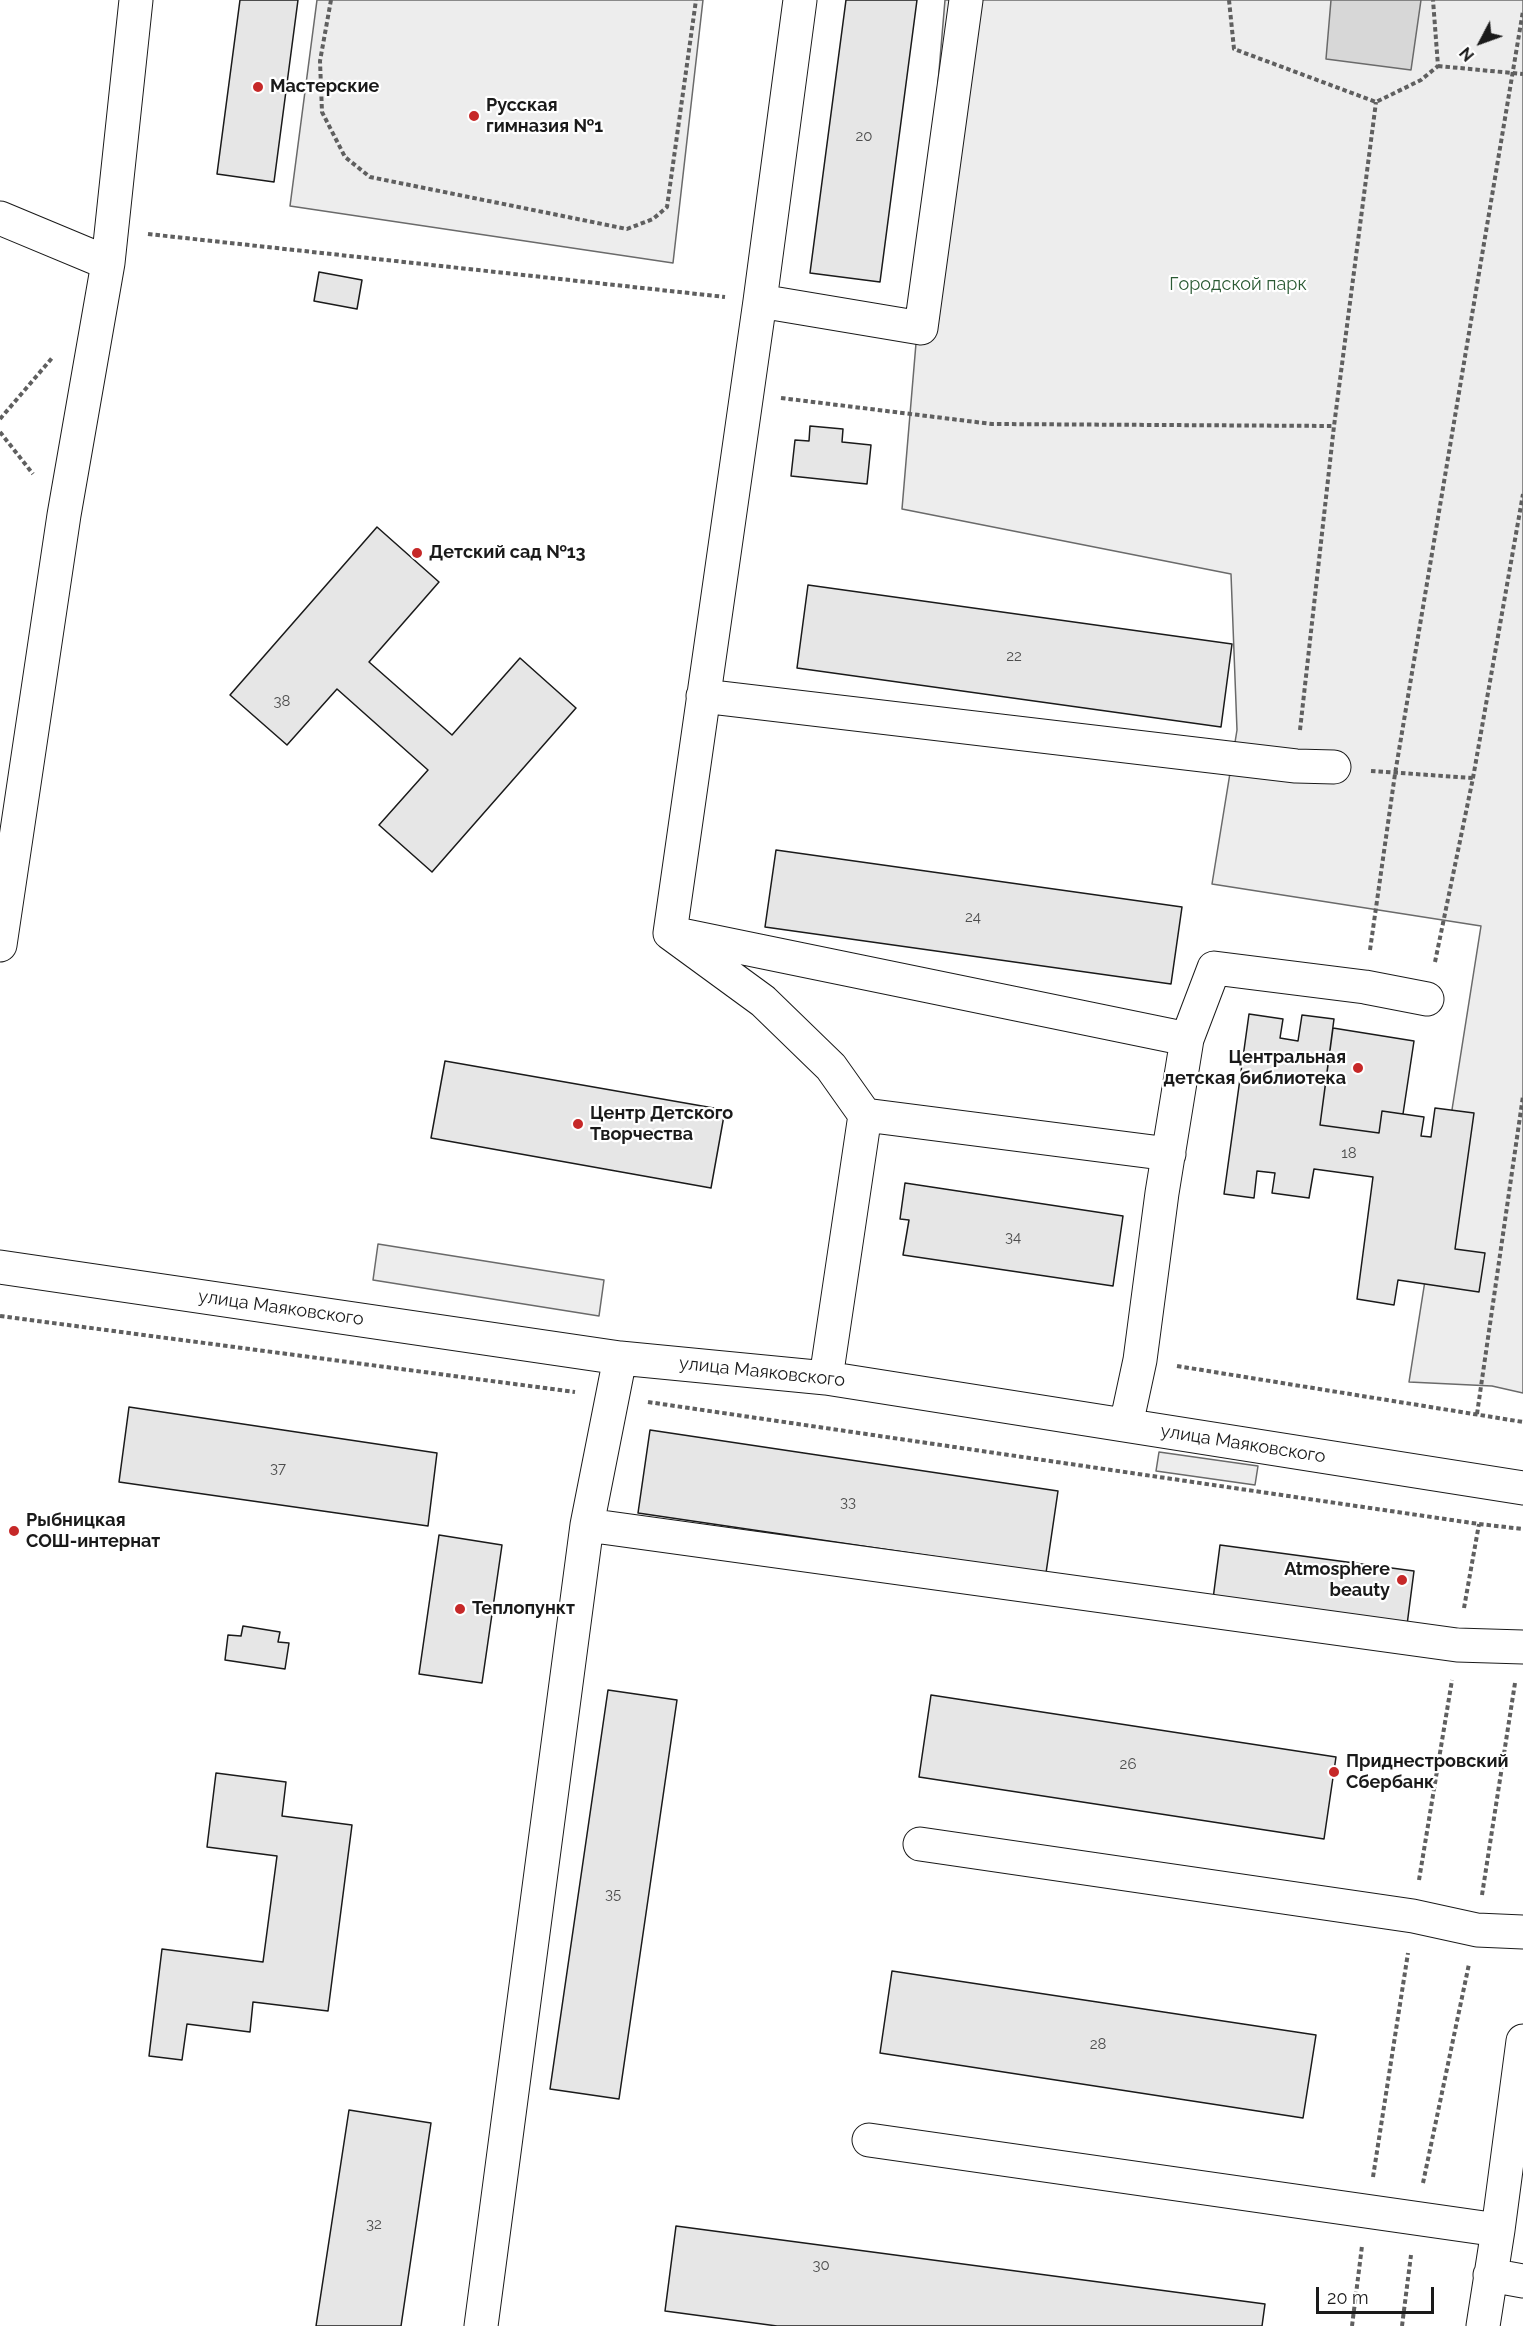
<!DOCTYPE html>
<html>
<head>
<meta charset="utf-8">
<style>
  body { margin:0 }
  #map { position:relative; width:1523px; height:2326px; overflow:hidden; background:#fff; font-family:Raleway,sans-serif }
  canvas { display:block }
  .north { position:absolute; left:1451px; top:12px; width:60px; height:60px; -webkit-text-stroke:4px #fff; paint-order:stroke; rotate:229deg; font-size:16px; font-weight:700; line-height:24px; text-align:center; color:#1a1a1a }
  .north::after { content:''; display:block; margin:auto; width:21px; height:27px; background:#1a1a1a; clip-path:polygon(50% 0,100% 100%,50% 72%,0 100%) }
  .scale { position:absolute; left:1316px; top:2287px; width:118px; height:27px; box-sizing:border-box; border:3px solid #1a1a1a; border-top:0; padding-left:8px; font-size:18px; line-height:21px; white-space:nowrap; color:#1a1a1a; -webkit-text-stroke:4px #fff; paint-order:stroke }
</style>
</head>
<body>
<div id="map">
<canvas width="1523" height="2326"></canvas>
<div class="north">N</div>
<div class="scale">20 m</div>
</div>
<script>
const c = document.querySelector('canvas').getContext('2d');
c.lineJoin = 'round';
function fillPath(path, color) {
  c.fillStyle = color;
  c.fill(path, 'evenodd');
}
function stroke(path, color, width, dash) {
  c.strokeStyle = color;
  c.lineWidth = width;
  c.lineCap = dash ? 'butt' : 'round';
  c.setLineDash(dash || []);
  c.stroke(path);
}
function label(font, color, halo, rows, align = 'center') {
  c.font = font + ' Raleway,sans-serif';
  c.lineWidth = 4.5;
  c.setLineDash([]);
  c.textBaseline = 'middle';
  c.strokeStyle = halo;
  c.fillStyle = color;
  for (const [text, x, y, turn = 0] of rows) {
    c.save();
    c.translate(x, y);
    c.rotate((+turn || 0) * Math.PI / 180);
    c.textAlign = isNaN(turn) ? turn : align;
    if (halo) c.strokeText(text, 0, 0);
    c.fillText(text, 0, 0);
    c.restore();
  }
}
const built = new Path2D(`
  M317,0h386l-30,263 -383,-57z
  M945,0h578v1393l-31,-7 -83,-4 72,-456 -269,-42 25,-154 -6,-156 -329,-65z
  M378,1244l226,36 -5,36 -226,-36z
  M1159,1452l99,14 -3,19 -99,-14z`);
fillPath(built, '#ededed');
stroke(built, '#6a6a6a', 1.5);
const water = new Path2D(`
  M1331,0h90l-10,70 -85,-11z`);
fillPath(water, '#d7d7d7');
stroke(water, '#6a6a6a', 1.5);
const building = new Path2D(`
  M240,0h58l-24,182 -57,-8z
  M846,0h71l-37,282 -70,-9z
  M319,272l43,8 -5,29 -43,-8z
  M810,426l33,3 -1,13 29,3 -4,39 -76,-8 4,-36 14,1z
  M377,527l62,55 -70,80 83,73 68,-77 56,50 -144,164 -53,-47 49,-55 -91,-81 -50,56 -57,-50z
  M808,585l424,59 -11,83 -424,-59z
  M776,850l406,57 -11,77 -406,-57z
  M1249,1014l34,5 -3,19 18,3 4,-26 32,4 -14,106 59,8 3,-22 42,6 -3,19 10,1 4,-29 39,5 -19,136 30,4 -6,39 -81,-12 -4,25 -37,-6 16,-122 -59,-8 -5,29 -37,-5 3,-20 -18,-2 -3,27 -30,-4z
  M1333,1028l81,13 -11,73 -21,-3 -3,22 -59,-8z
  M445,1061l280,49 -14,78 -280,-50z
  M905,1183l218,33 -10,70 -210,-31 6,-35 -9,-1z
  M129,1407l308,46 -9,73 -309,-44z
  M650,1430l408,61 -12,82 -408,-60z
  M439,1535l63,10 -20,138 -63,-9z
  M1220,1545l194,26 -7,54 -194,-26z
  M243,1626l37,6 -2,10 11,1 -4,26 -60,-9 3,-25 13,1z
  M608,1690l69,10 -58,399 -69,-10z
  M931,1695l405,62 -12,82 -405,-62z
  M216,1773l70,9 -4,34 70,9 -24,186 -75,-9 -3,30 -63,-8 -5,36 -33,-4 13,-107 101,13 14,-106 -70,-9z
  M892,1971l424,64 -13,83 -423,-65z
  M349,2110l82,13 -30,203h-85z
  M676,2226l589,78 -3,22h-485l-112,-15z`);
fillPath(building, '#e6e6e6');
stroke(building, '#1a1a1a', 1.5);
const minor = new Path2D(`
  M800,0l-40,301 -90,632 93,68 68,66 34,48 -39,263
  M0,218l108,45
  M760,301l161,27 45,-328
  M703,696l593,70 38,1
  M681,935l506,104
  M0,945l64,-430 44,-252 28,-263
  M865,1115l304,39
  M0,1267l620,91 206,20 697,110
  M1126,1425l14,-65 22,-167 25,-154 27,-71 151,19 62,12
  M587,1525l870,120 66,2
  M920,1844l493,72 64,14 46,2
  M869,2140l629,90
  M1490,2275l33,6
  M481,2326l106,-801 33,-167
  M1483,2326l15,-96 25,-189`);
stroke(minor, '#1a1a1a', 35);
stroke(new Path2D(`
  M331,0l-11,61 2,51 23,45 25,20 257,52 26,-10 14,-12 29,-207
  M1229,0l5,49 142,53 45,-22 17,-14 -5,-66
  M1438,66l85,8
  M148,234l577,63
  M781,398l211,26 342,2
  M0,419l52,-61
  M0,432l33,42
  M1300,730l34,-304 42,-324
  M1371,771l102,7
  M1370,950l25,-176 128,-763
  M1435,962l38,-184 50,-284
  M0,1316l575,76
  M1177,1366l346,56
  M648,1402l831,122 44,5
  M1477,1414l46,-318
  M1464,1608l15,-84
  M1419,1880l33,-200
  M1482,1895l33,-212
  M1373,2177l35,-224
  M1423,2183l46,-219
  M1352,2326l10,-80
  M1402,2326l9,-71`), '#5f5f5f', 4, [4.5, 3]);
stroke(minor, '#fff', 33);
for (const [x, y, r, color] of [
  [258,87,6,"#c62828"],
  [474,116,6,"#c62828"],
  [417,553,6,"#c62828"],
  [1358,1068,6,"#c62828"],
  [578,1124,6,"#c62828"],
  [14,1531,6,"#c62828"],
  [1402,1580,6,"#c62828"],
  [460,1609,6,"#c62828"],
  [1334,1772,6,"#c62828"]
]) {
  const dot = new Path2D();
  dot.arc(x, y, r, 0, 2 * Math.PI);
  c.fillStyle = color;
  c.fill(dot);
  stroke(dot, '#fff', 2);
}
label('15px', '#4d4d4d', null, [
  ["20",864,136],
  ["22",1014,656],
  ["38",282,701],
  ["24",973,917],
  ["18",1349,1153],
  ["34",1013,1237],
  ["37",278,1468],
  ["33",848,1502],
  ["26",1128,1764],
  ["35",613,1894],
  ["28",1098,2044],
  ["32",374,2224],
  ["30",821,2265]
]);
label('bold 18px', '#1a1a1a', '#fff', [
  ["Мастерские",270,87],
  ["Русская",486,106],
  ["гимназия №1",486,127],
  ["Детский сад №13",429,553],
  ["Центральная",1346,1058,"right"],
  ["детская библиотека",1346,1079,"right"],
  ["Центр Детского",590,1114],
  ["Творчества",590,1135],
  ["Рыбницкая",26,1521],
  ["СОШ-интернат",26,1542],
  ["Atmosphere",1390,1570,"right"],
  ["beauty",1390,1591,"right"],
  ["Теплопункт",472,1609],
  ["Приднестровский",1346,1762],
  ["Сбербанк",1346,1783]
], 'left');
label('18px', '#2b5a34', '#fff', [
  ["Городской парк",1238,285]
]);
label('18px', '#1a1a1a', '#fff', [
  ["улица Маяковского",281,1308,8],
  ["улица Маяковского",762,1372,6],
  ["улица Маяковского",1243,1444,9]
]);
</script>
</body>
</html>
